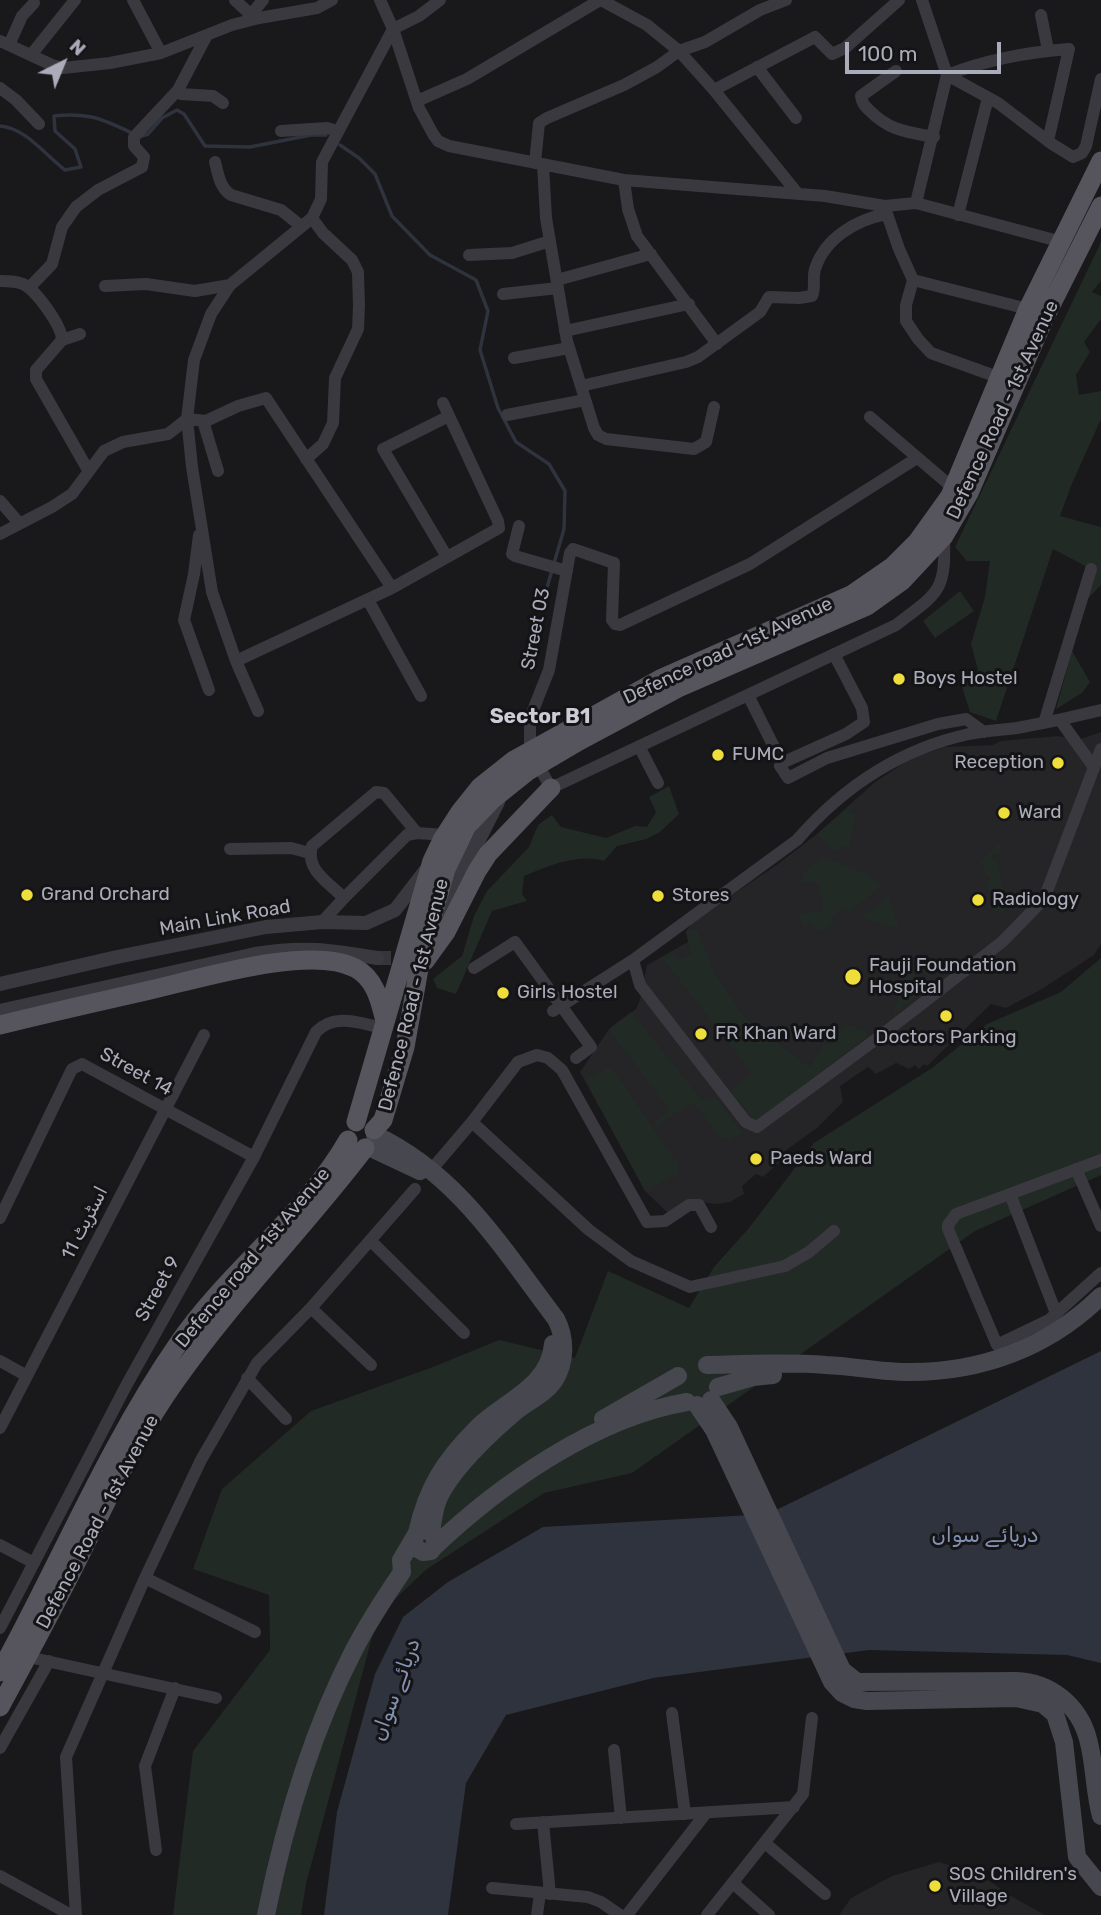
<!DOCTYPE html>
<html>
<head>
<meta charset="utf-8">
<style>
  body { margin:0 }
  #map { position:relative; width:1101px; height:1915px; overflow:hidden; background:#19181a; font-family:Rubik,sans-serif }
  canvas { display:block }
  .north { position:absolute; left:28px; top:28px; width:70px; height:70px; -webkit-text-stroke:5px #141315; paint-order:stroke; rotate:43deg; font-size:19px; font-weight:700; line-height:28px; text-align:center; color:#abacba }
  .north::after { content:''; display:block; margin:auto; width:24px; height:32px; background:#abacba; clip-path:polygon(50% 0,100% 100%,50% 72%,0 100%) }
  .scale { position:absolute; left:845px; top:42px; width:156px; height:32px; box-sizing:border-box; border:4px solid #abacba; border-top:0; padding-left:9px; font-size:21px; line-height:24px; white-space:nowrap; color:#abacba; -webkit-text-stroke:5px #141315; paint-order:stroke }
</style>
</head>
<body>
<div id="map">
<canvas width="1101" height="1915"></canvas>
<div class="north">N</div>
<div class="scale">100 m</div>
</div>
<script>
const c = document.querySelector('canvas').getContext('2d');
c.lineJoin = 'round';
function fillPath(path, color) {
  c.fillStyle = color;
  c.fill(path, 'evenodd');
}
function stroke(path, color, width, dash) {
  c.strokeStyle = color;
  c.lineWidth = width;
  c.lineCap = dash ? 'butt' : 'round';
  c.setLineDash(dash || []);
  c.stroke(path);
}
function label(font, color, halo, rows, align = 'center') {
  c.font = font + ' Rubik,Vazirmatn,sans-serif';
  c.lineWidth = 6;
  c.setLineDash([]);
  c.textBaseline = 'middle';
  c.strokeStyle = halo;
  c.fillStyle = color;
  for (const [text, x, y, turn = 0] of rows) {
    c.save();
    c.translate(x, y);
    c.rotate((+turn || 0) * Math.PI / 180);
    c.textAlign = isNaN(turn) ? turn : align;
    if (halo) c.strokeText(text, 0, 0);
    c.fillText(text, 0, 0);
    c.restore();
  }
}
fillPath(new Path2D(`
  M1101,732v212l-7,11 -52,34 -36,19 -15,-4 -64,62 -3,-2 -5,5 -4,-4 -6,4 -13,-6 -20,11 -8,-7 -28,19 3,16 -26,26 -39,28 2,6 -17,15 -7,-3 -14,12 2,8 -14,8 -14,2 -22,-3 -25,13 -24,-23 -65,-119 29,-43 27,-20 4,-9 7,-35 41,-23 -2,-11 8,-10 84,-57 39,-30 58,-52 38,-25 32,-10 48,-2 8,-4 57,-5 20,4z
  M939,1862l40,12 32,22 34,19h-206l12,-17 41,-22z`), '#252427');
fillPath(new Path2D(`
  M1101,242v39l-9,11 9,4v23l-17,23 6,10 -14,23 3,20 22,-4v28l-30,67 -11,30 41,11v58l-22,23 12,-39 -38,-20 -57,172 -26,-9 -8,-25 16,-17 -7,-26 14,-47 5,-36h-23l-12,-14z
  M960,591l14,20 -39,27 -12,-17z
  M1072,651l18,31 -8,11 -26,16z
  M669,786l10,28 -19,18 -13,7 -30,7 -13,15c-27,-8 -55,5 -80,15l-2,18 5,7 -35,10 -36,83 -19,-6 -4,-9 29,-23 12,-40 13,-25 42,-44 9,-22 14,-10 9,12 45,11 29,-12 12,1 9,-15 -7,-15z
  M851,805l-2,8 7,1 -6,31 -17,6 -16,-17z
  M999,842l2,12 -4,1 -3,-2 -3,4 5,2 11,45 -3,7h-10l-7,-30 4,-2v-3l-3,1 -7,-15z
  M826,858l45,18 10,10 -31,26 -6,-5 -14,12 3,4 -11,9 -3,-3 -3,3 -5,-10 -8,4 -4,-12 24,-3 -5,-28 -18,-2c5,-13 12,-19 26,-23z
  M890,896l9,33 -39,-11z
  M697,929l18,45 29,42 59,47 8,3 12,-22 10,-1 12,-19 22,7v6l-111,85 -26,-31 22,-18 -89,-114 11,-7 4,8 13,-6 -5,-23z
  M1101,958v217l-126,56 -343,242 -88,20 -117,76 -49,46 -72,269 -5,31h-128l20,-164 77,-101 -1,-55 -76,-26 29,-80 89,-78 122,-44 66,-27 76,18 33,-87 81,37 25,-41 35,-39 65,-85 118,-75 55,-44 74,-32z
  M911,962l10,31 -30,24z
  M631,1012l72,89 12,-4 28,36 -13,7 -9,-2 -27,-34 -11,4 -27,18 -2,-4 15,-12 -60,-81z
  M611,1067l68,98 -1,9 -33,17 -60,-112z`), '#222a25');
fillPath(new Path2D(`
  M1101,1351v312l-34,-8 -198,-5 -216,28 -147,37 -40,68 -18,132h-124l13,-103 38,-138 28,-57 45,-35 95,-55 225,-13z`), '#2e333e');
stroke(new Path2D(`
  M0,126c26,2 45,29 65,44l16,-3 -6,-18 -20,-18 -1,-15c34,-4 48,3 78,17
  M142,136l6,-2 14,-16 15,-8 7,4 21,32 45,1 61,-12h15
  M340,145l19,13 16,16 17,42 38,39 46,25 12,31 -8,39 18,58 18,34 33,22 16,27 -1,38 -18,62`), '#2e333e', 3.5);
stroke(new Path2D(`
  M377,958h20l15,-4`), '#36363a', 14, [14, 7]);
stroke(new Path2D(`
  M133,0l28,53
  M235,0l16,15
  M380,0l13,29 26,79 14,26 5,7 11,5 175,34 201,16 60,10 31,-3 146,39
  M601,0l46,25 32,26 35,39 84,104
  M1041,15l7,35
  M246,21l17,-21
  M207,35l-29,55 3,4 32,2 10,7
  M0,41l52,24 11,3 47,-5 51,-10 71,-28 27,-7 58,-10 15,-8
  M9,45l13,-29 12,-13
  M31,55l44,-55
  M757,67l39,51
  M896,71l-35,25c1,8 4,10 9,15 20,20 37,21 64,26
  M947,75l51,28 54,41 21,13 9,-4 4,-7 15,-67
  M947,75c39,-15 81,-23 122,-26l-21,92
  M0,88l16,12 23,24
  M714,90l101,-53 17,17 13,-6 54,-48
  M417,101l50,-22 133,-79
  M281,131l46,-3 11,3
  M215,162c3,12 5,26 16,33l50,15 20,16
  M535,163l4,-40 8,-5 77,-33 33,-18 22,-16 26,-9 55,-32 26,-10
  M543,165l3,53 21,123 27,87 4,7 8,4 88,10 12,-7 8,-35
  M624,180l4,29 9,27 80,108
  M916,203l31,-128 -25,-75
  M885,208l14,41 14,31 115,29
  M958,215l30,-117
  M469,255l43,-2 38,-12
  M557,280l94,-26
  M913,280l-7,25v16l12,18 13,14 75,27
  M0,281c7,0 16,0 23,3 13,6 39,42 39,56l-26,30v9l52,91
  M105,286l41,-2 49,7 35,-6
  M29,288l23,-24 10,-37 14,-20 22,-17 44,-23 2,-10 -10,-11v-9l44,-47
  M503,294l55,-6
  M565,331l124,-27
  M62,340l18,-6
  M514,358l55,-10
  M581,386l105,-24 12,-5 62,-45 9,-15 30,1 13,-2c4,-8 0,-17 3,-27 10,-31 41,-49 71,-55
  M507,415l78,-15
  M870,417l83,71
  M203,421l15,50
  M306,459l17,-15 10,-21 2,-45 23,-49 1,-23 -1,-34 -6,-12 -29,-27 -11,-15
  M0,501l19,22
  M519,526l-7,28 3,2 52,15
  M0,534l52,-27 20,-13 32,-43 19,-9 45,-8 19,-15 19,2 32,-15 28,-8 126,190
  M199,535l-5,39 -10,46 25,70
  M447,557l-64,-108 66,-33
  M368,600l53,96
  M834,654l28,54 2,14 -18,12 -62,28 -4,4 8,12 39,-20 111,-34 28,-5 18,13
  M236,661l156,-73 107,-60 -1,-7 -55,-118
  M748,695l26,52
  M258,711l-22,-50 -24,-69 -20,-125 -5,-48 7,-59 17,-46 19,-29 82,-67 9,-19 1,-37 71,-133 26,-13 21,-16
  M1060,720l33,46
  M1044,723l47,-154
  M639,746l19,37
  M530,751v-33l19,-48 21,-117 3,-4 41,14 -2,57 3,4 5,1 130,-61 167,-106
  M538,765l13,23 345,-163c43,-33 50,-33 48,-89
  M230,849l61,-1 19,5
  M344,898c-16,-16 -39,-28 -32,-52l64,-54 8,1 33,40
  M322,922l22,-24 63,-63 10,-2 28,2
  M633,960l7,25 106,137 11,5 118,-87 127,-98 42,-43 57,-150
  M474,968l41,-26 76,105 -15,11
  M553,1011l80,-51 164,-120c46,-53 104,-91 172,-106 15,-3 32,-4 48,-6 28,-5 56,-11 84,-18
  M472,1122l117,108 42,31 59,26 95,-21 24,-14 25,-21
  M1101,1160l-145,54 -8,11v4l49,116 52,-25 52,-47
  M432,1169l40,-47 46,-60 19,-7 11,3 14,12 85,152 18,-1 24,-16h10l12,22
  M1076,1169l25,57
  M1010,1194l46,119
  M0,1218l72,-149 10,-5 172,93
  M371,1241l93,92
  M311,1308l60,57
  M0,1361l27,15
  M247,1378l39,41
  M0,1428l204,-393
  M0,1545l34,18
  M145,1578l110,54
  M0,1628l127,-244 127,-227 62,-125c19,-20 45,-8 68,-4
  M28,1657l188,41
  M672,1713l13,101
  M0,1748l49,-87
  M614,1750l7,68
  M543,1822l7,72
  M516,1824l278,-17
  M765,1843l60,51
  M156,1850l-11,-84 30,-78
  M0,1876l71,39
  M733,1883l36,32
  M492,1888l96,9 13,5 19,13
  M76,1915l-10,-158 79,-179 56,-118 56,-97 54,-55 104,-119
  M537,1915l3,-22
  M627,1915l79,-102
  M707,1915l96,-121 9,-76`), '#3a393f', 12);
stroke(new Path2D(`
  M444,916l17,-41 37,-73
  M0,984l117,-27 149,-30 56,-5 44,1 29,-13 30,-39
  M0,1011l255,-57c48,-8 75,-4 122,4`), '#3a393f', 14);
stroke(new Path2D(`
  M375,1135c83,39 127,113 181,184 10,19 10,44 -2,62 -9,13 -25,20 -38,30 -25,21 -61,55 -76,84 -6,11 -7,25 -9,37
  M369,1147l51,24
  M707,1365c40,-1 80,-3 119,0 27,1 53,7 80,7 74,1 142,-24 195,-76
  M718,1387l35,-10 20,-2
  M711,1400l18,27 113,243 15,12 159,-1c34,1 63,24 72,58 7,25 6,52 13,77
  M697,1405l17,25 118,252 10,11 12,6 13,2 149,-3 27,6 12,10 9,28 13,115 24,30
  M603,1419l75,-43
  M417,1533c10,-45 27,-72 60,-105 27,-27 72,-40 76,-84
  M433,1548c66,-63 163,-131 254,-146
  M266,1915c18,-89 46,-184 88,-265 14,-27 31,-53 48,-78l-1,-12 16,-27c14,-8 24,6 14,18l-8,1 -7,-4 -3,-8`), '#47474f', 18);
stroke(new Path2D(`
  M425,961l21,-29 31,-61 11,-17 63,-66
  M0,1025c49,-12 97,-23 146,-34 50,-11 163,-47 209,-23 20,10 25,33 30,53
  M356,1122l76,-261 10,-21 18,-28 20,-25 34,-27 146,-81 191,-84 42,-29 24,-24 33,-46 78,-187 73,-148
  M374,1130l9,-10 22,-73 17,-95 24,-83 21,-43 26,-27 35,-28 51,-30 99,-53 189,-82 35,-25 42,-45 25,-43 75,-174 57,-113
  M0,1672c60,-109 107,-225 178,-328 50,-73 126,-127 170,-204
  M0,1707c28,-52 56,-103 82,-156 29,-59 56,-118 95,-172 57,-81 128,-152 188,-231`), '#56555e', 19);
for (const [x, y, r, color] of [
  [899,679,7,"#eede3c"],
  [718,755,7,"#eede3c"],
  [1058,763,7,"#eede3c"],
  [1004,813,7,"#eede3c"],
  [27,895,7,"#eede3c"],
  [658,896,7,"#eede3c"],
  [978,900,7,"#eede3c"],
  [853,977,9,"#eede3c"],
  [503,993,7,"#eede3c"],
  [946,1016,7,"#eede3c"],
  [701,1034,7,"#eede3c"],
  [756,1159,7,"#eede3c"],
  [935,1886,7,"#eede3c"]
]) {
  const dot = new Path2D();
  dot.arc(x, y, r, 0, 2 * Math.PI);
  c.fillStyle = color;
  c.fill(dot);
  stroke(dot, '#141315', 2.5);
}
label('19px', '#abacba', '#141315', [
  ["Defence Road - 1st Avenue",1003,410,-65],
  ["Street 03",536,629,-79],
  ["Defence road -1st Avenue",728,651,-25],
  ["Main Link Road",225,918,-10],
  ["Defence Road - 1st Avenue",414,995,-76],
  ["Street 14",136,1072,29],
  ["اسٹریٹ 11",85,1223,-63],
  ["Defence road -1st Avenue",253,1258,-50],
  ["Street 9",158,1289,-61],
  ["Defence Road - 1st Avenue",98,1522,-62]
]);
label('19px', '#abacba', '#141315', [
  ["Boys Hostel",913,679],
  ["FUMC",732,755],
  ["Reception",1044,763,"right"],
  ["Ward",1018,813],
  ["Grand Orchard",41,895],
  ["Stores",672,896],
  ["Radiology",992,900],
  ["Fauji Foundation",869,966],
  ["Hospital",869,988],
  ["Girls Hostel",517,993],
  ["FR Khan Ward",715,1034],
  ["Doctors Parking",946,1038,"center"],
  ["Paeds Ward",770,1159],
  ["SOS Children's",949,1875],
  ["Village",949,1897]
], 'left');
label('bold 21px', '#ccccd6', '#141315', [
  ["Sector B1",540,717]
]);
label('italic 21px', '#8391b4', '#141315', [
  ["دریائے سواں",985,1536],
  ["دریائے سواں",396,1690,-70]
]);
</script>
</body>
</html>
